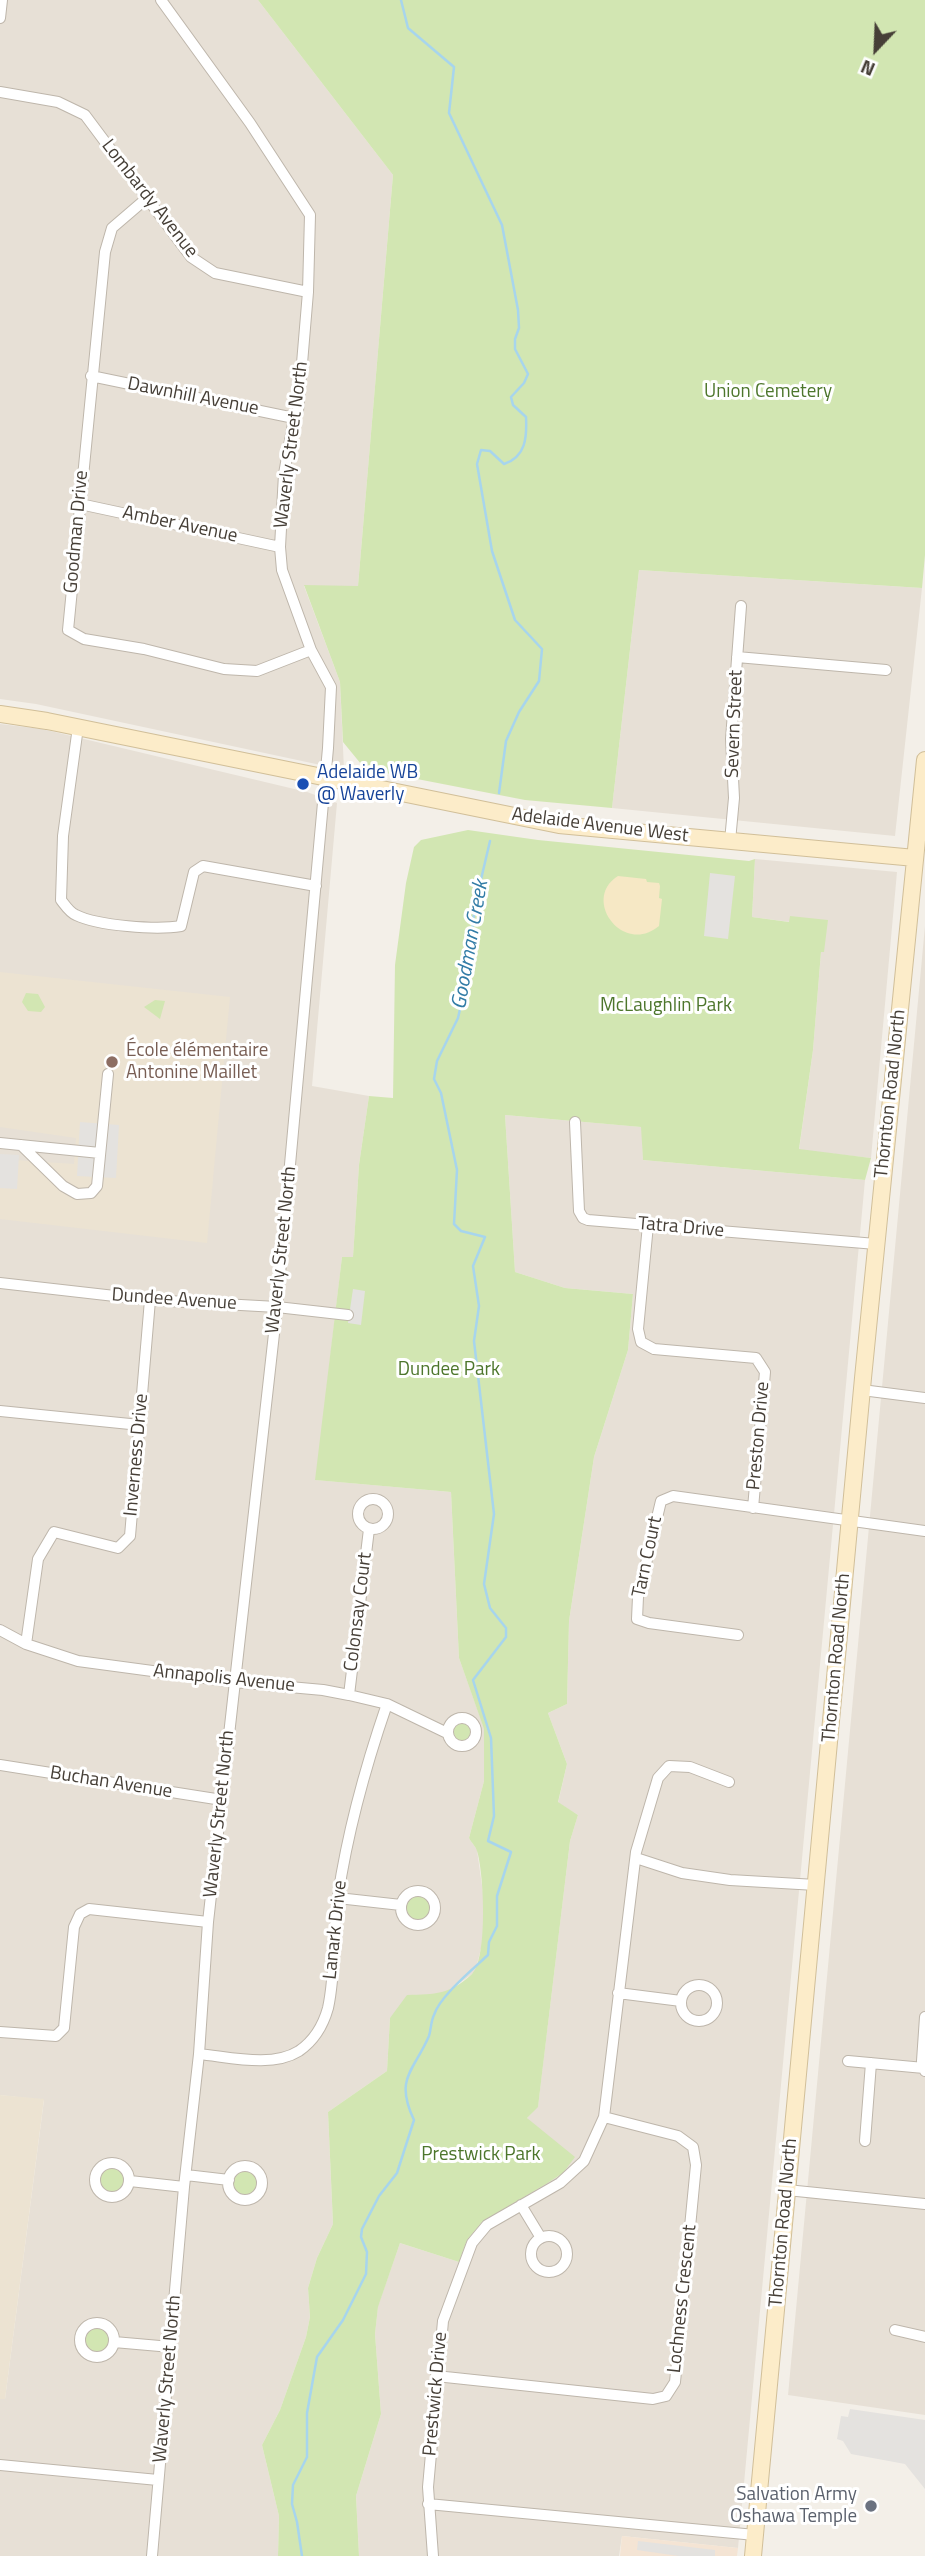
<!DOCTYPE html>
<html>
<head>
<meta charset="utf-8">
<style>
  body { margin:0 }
  #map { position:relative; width:925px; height:2556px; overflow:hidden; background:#f3efe8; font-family:"Titillium Web",sans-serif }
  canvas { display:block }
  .north { position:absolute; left:841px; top:14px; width:70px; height:70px; -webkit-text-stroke:5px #fff; paint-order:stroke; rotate:203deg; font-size:19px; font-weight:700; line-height:28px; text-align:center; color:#463f37 }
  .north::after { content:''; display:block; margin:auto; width:24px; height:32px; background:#463f37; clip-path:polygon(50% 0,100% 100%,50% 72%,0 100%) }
</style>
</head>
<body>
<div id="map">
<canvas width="925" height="2556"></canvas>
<div class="north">N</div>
</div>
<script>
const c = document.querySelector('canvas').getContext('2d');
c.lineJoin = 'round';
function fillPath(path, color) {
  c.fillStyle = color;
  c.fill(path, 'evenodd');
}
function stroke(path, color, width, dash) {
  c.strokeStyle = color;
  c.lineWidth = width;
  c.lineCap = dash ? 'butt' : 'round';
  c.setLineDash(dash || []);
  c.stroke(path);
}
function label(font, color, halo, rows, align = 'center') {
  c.font = font + ' "Titillium Web",sans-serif';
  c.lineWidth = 6;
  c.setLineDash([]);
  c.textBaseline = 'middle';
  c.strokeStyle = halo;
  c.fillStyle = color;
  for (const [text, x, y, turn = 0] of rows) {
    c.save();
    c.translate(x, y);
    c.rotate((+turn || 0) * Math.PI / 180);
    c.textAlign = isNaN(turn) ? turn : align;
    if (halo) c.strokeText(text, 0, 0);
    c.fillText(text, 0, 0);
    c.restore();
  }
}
fillPath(new Path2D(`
  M0,0h258l135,175 -35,411h-54l36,96 4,88 -308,-66 -36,-5z
  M639,570l283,18 -27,248 -283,-28z
  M0,724l42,5 265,63 30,11 -25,283 57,10 -10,69 -6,93 -11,-1 -26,223 135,12 8,166 25,70v53l-15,57 8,12 6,43 1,44 -9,35 -31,22 -54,24 -3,53 -59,41 5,112 -16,34 -9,30 2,29 -4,20 -26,73 -18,35 17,71 -1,40h-278v-157h5l39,-299 -44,-5z
  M755,859l142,13 -26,286 -72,-8 14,-100 8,-98h2l-33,-36v6l-38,-5z
  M925,926v1489l-137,-20z
  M505,1115l137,12 1,33 222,20 -127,1368 -116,-12 -3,20h-260l-3,-60 25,-82 -6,-80 3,-28 22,-63 59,19 8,-22 15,-18 81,-49 -36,-55 11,-12 32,-265 8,-26 -20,-12 9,-39 -19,-51 19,-9 2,-83 25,-164 34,-107 5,-56 -68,-6 -50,-16z`), '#e7e0d6');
fillPath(new Path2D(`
  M622,2536l116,12 -1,8h-117z`), '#f4e4d4');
fillPath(new Path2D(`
  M0,972l230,25 -23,246 -207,-24v-60l74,5 2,-26 -76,-11z
  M0,2095l44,4 -39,300h-5z`), '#ece3d2');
fillPath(new Path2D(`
  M258,0h667v555l-3,33 -283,-18 -27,238 -87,-8 -144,-28 -20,-8 -18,-22 -3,-60 -36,-97 54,1 35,-411z
  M468,830l70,10 211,21 6,-2 -3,58 37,5 1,-6 38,4 -4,32h-3l-8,98 -14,99 72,9 -6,22 -222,-20 -2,-33 -136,-12 10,157 50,16 68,6 -5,56 -34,107 -25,164 -2,83 -19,9 19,51 -9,38 20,13 -8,26 -32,266 -11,11 48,39 -12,16 -17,11 -64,38 -15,18 -8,22 -59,-19 -22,64 -3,27 6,80 -25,82 3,60h-81l1,-40 -17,-71 18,-35 26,-73 4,-20 -2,-29 9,-30 16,-34 -5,-112 59,-41 3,-53 17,-23c29,-1 42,0 65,-21 16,-16 12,-101 5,-123 -1,-4 -6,-9 -8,-13l15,-57v-52l-25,-71 -8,-166 -136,-12 27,-223h11l6,-92 10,-69 24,2 2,-133 11,-82 8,-36 7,-7z
  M26,993l12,1 7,13 -4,5 -13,-1 -6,-9z
  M155,1000l10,1 -5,18 -16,-12z
  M451 1732a10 10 0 1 1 20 0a10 10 0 1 1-20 0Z
  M405 1908a13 13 0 1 1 26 0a13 13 0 1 1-26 0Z
  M100 2180a12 12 0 1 1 24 0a12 12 0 1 1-24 0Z
  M233 2183a12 12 0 1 1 24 0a12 12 0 1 1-24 0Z
  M85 2340a12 12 0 1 1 24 0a12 12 0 1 1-24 0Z`), '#d2e6b2');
fillPath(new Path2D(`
  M618,876l28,3 1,3 12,1 1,3 -1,12 3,1 -3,27c-36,30 -78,-27 -41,-50z`), '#f6e8c5');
fillPath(new Path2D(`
  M710,873l25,3 -7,63 -24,-3z
  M80,1122l39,3 -3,53 -39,-2z
  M0,1154l19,1 -2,34 -17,-1z
  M353,1289l12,2 -4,34 -13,-2z
  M850,2409l75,11v69l-20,-25 -54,-10 -8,-13 -6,-2 4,-23 7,1z
  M638,2541l77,9v6h-36l-42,-6z`), '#e4e2df');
stroke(new Path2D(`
  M401,0l7,28 46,39 -5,46 53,112 16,85 1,18 -4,11v10l13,25 -4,9 -13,14 2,8 13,12c1,20 0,40 -22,47l-14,-13 -9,-1 -4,14 15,87 23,69 27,29 -3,32 -20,31 -13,29 -7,52
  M302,2556l-5,-34 -5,-18 1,-19 14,-28v-44l10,-56 26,-37 23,-46 1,-22 -6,-15 1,-8 17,-33 18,-23 17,-53c-20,-42 0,-49 15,-84 2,-7 2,-15 5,-21 6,-19 39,-46 54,-60l1,-13 8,-16v-30l14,-44 -23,-11 6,-25 -3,-78 -18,-58 33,-43v-9l-16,-20 -6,-24 10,-70 -20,-173 5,-35 -6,-40 12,-29 -24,-6 -7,-7 3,-54 -16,-77 -7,-14 3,-18 21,-43 8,-35 9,-78 15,-64`), '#a7d5ed', 2.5);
const minor = new Path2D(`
  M0,18l2,-18
  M0,92l58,10 27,13 106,142 24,16 93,19
  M147,198l-35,30 -7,24 -37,378 16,9 60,10 80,20 33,2 54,-21
  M91,376l203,42
  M80,504l200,43
  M737,657l149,13
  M78,727l-15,109 -2,64c4,5 9,13 15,15 22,11 81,15 105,11l13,-54 9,-6 113,20
  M730,841l4,-43 -3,-59 10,-133
  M575,1122l4,89 4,7 5,2 288,24
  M0,1143l100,10
  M21,1145l42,41 14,8 14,-1 6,-7 11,-112
  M648,1225l-10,104 3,13 13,7 102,9 9,14 -12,136
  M0,1283l150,17 127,7 71,8
  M862,1390l63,8
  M0,1411l140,14
  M358 1514a15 15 0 1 1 30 0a15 15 0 1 1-30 0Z
  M0,1630l26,14 52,17 156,21 89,8 26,5 38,9 60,29
  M738,1635l-89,-12 -12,-4 1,-22 23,-96 12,-5 252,35
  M26,1644l12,-85 16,-27 64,16 12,-12 20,-236
  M349,1695l20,-166
  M448 1732a14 14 0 1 1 28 0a14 14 0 1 1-28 0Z
  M0,1765l222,35
  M636,1858l46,15 48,7 86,5
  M401 1908a17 17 0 1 1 34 0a17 17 0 1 1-34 0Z
  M338,1898l63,7
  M681 2003a18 18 0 1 1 36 0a18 18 0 1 1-36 0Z
  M618,1993l63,8
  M925,2017l-3,44 3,10
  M0,2032l56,4 8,-8 10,-101 6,-13 9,-5 119,13
  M199,2054c31,3 73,14 100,-3 16,-11 24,-25 29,-43 8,-37 5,-76 10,-112 10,-67 27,-128 49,-192
  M848,2061l76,7
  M865,2141l6,-78
  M95 2180a17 17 0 1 1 34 0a17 17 0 1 1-34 0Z
  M228 2183a17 17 0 1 1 34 0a17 17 0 1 1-34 0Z
  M186,2175l43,5
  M130,2181l54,6
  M787,2190l138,14
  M521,2205l20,33
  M531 2254a18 18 0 1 1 36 0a18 18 0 1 1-36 0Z
  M80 2340a17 17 0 1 1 34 0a17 17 0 1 1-34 0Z
  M895,2330l30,7
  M114,2342l57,5
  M436,2376l217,23 13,-3 9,-14 21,-217 -3,-18 -15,-11 -74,-19
  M0,2465l158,15
  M428,2504l327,31
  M152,2556l32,-369 15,-133 9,-132 69,-615 51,-559 3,-61 -20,-37 -29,-80 -2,-23 4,-73 10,-56 4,-7 10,-119 2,-77 -60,-92 -89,-123
  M433,2556l-5,-69 15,-166 29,-78 15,-18 73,-42 24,-22 20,-44 32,-265 22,-74 11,-12 21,1 39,15`);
const secondary = new Path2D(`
  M0,714l47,7 512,104 356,33
  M753,2556l110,-1178 62,-618`);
stroke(minor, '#beb6ab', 12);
stroke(secondary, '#d1bf99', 18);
stroke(minor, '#fff', 10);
stroke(secondary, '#fcecc9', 16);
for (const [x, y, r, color] of [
  [303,784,7,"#1a4fb4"],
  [112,1062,7,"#8d6e63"],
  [871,2506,7,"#6b7280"]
]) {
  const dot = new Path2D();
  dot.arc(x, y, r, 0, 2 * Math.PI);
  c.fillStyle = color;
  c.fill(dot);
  stroke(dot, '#fff', 2.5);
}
label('19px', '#463f37', '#fff', [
  ["Lombardy Avenue",149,199,52],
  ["Dawnhill Avenue",193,397,11],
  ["Waverly Street North",292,445,-83],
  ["Amber Avenue",180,525,12],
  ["Goodman Drive",77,532,-85],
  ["Severn Street",735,724,-88],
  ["Adelaide Avenue West",600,826,7],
  ["Thornton Road North",891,1094,-84],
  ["Tatra Drive",681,1228,5],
  ["Waverly Street North",282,1250,-84],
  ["Dundee Avenue",174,1300,4],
  ["Preston Drive",759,1436,-85],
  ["Inverness Drive",137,1455,-85],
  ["Tarn Court",648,1557,-78],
  ["Colonsay Court",359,1612,-83],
  ["Thornton Road North",837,1658,-85],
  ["Annapolis Avenue",224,1679,6],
  ["Buchan Avenue",111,1783,9],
  ["Waverly Street North",220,1814,-84],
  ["Lanark Drive",336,1930,-84],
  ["Thornton Road North",784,2223,-85],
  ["Lochness Crescent",683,2299,-84],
  ["Waverly Street North",168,2379,-85],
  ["Prestwick Drive",436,2394,-85]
]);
label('19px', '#4d762c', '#fff', [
  ["Union Cemetery",768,392],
  ["McLaughlin Park",666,1006],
  ["Dundee Park",449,1370],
  ["Prestwick Park",481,2155]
]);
label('19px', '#164399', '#fff', [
  ["Adelaide WB",317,773],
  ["@ Waverly",317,795]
], 'left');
label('19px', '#785e54', '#fff', [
  ["École élémentaire",126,1051],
  ["Antonine Maillet",126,1073]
], 'left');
label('19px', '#5b616d', '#fff', [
  ["Salvation Army",857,2495],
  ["Oshawa Temple",857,2517]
], 'right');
label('italic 21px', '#327ca6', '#fff', [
  ["Goodman Creek",471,945,-80]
]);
</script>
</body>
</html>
